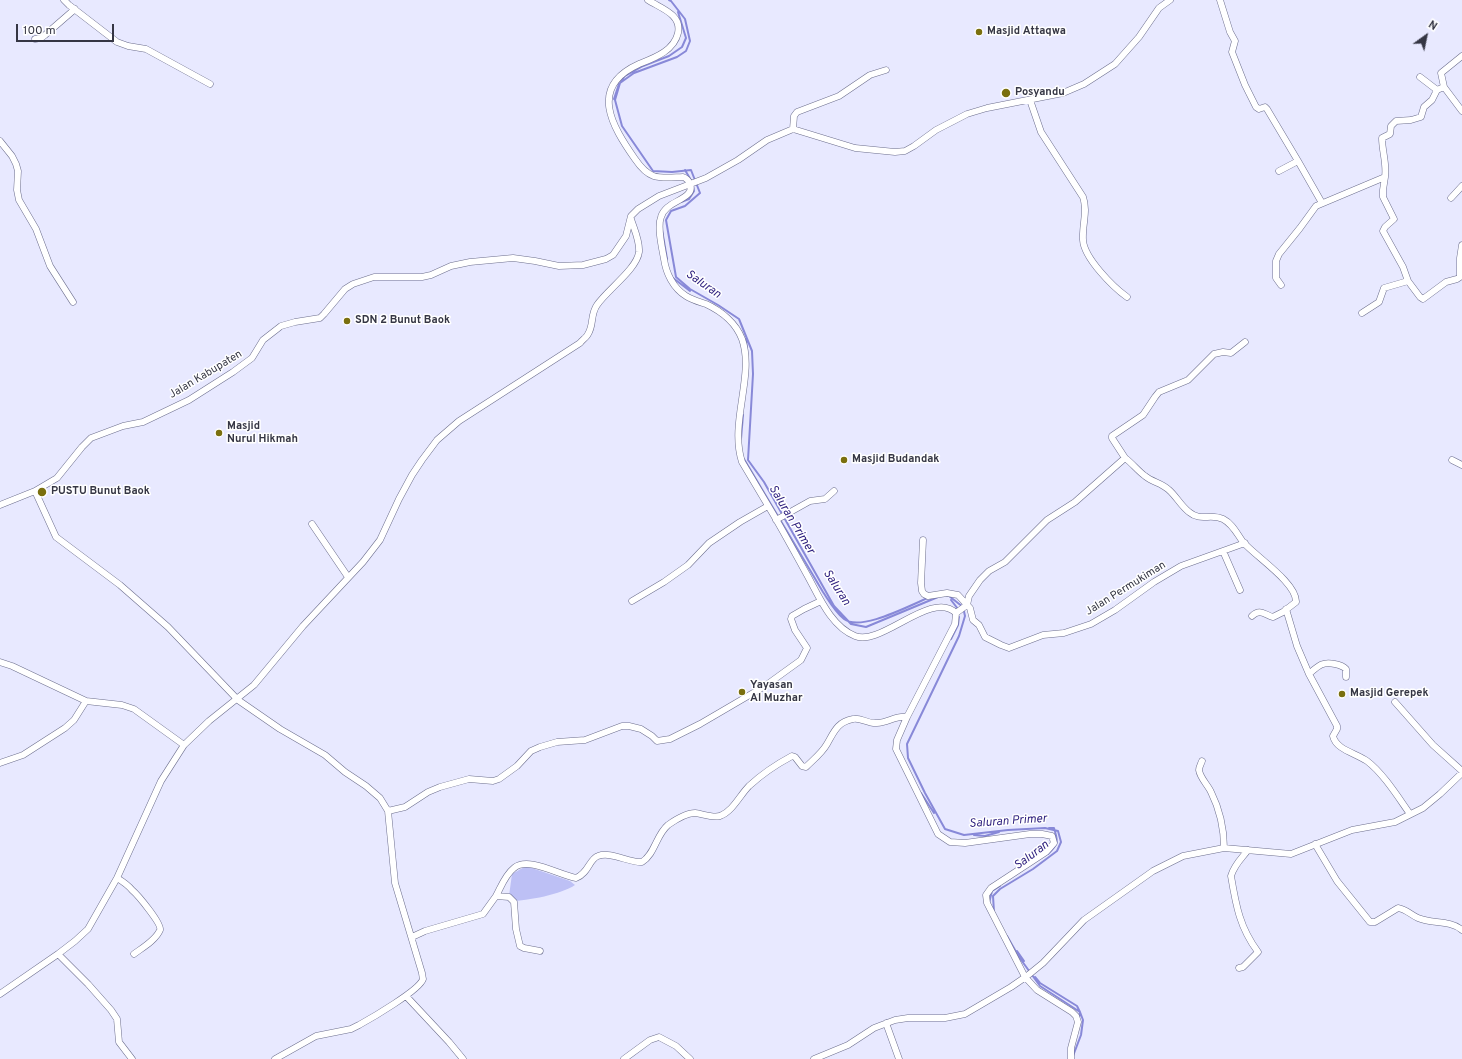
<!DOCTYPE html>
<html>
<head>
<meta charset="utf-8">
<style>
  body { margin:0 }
  #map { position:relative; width:1462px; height:1059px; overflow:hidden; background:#e8e9ff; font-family:Overpass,sans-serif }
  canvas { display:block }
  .north { position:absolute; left:1406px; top:16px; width:40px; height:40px; -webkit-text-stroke:3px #fff; paint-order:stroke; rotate:33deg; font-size:11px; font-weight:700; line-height:16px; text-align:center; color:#353644 }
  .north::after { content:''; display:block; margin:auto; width:14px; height:18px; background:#353644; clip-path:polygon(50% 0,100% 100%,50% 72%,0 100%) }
  .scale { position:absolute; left:16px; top:24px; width:98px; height:18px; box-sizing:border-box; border:2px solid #353644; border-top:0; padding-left:5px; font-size:12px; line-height:14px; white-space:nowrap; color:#353644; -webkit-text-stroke:3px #fff; paint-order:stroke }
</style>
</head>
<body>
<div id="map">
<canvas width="1462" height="1059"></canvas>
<div class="north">N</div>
<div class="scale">100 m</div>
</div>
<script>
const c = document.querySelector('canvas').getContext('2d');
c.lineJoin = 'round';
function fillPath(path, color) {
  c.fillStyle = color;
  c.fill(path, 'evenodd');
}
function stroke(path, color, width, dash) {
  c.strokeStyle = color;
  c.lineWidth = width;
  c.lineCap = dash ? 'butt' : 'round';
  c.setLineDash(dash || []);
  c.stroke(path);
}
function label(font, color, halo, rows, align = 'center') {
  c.font = font + ' Overpass,sans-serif';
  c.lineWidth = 3;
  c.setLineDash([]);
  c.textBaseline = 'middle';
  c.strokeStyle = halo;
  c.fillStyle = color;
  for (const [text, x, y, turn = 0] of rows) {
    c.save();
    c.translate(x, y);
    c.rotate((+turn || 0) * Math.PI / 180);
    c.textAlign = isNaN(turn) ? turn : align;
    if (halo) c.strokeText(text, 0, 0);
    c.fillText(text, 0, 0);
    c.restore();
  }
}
fillPath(new Path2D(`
  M526,866l44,15 5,4c-13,9 -48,16 -64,16l-2,-5 3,-22z`), '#bdc0f5');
stroke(new Path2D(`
  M669,0l2,1 14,18 5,22 -4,10 -9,6 -43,16 -14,10 -5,17 7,26 31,45 19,1 19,-2 9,23 -15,13 -14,5 -5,9 10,57 14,12 28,16 21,14 13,32 1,23 -5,86 16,22 70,124 17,18 15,3 72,-30
  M621,81l4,-5 18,-10 26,-10 13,-9 4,-9 -8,-26
  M614,99l5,-15
  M685,170l7,12
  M681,202l8,-3 5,-8 -1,-5
  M662,230l5,29
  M673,278l17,13
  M746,339l1,10
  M741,439l2,-24
  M744,459l79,133c6,9 12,20 21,27 17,13 66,-14 84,-21
  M947,596h2l14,11 2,9 -6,20 -52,108 1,14 17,35 20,36 19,6 44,-5 37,-2 13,3 3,11 -4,9 -24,18 -33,20 -7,7 1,16
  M951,600l7,9
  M951,639l7,-14 1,-8
  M921,793l13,20
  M974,835l11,1 14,-4
  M1048,854c11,-10 10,-13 6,-26h-5
  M989,903l3,-12 8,-5
  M1007,936l12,21 21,29 40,26 3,8 -2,15 -8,21
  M1017,951l7,10
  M1035,977l5,6 37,23 3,6 -1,6`), '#8889d8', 2);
const minor = new Path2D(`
  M64,0l5,5 48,37 11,4 18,3 64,35
  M648,0c12,8 34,14 30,33 -4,18 -24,25 -39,31 -51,23 -27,62 -4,95 15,22 24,19 48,18 6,2 11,11 5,17 -8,8 -23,10 -27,23 -4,10 1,31 3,42 2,14 9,29 22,37 6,4 14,6 20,8 15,7 30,19 36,35 13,36 -13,84 0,123 10,17 21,35 31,52 11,19 22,39 33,59 12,21 24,53 49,63 26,11 77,-47 101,-23l-1,11 -48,93 -10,23 -1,9 42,85 12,8 15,1 65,-9h12l10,2 2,7 -8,9 -55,36 -5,7 1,8 38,74 12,13 35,22 4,4 2,6 -7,26v11
  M1220,0l10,32 5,9 -3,11 13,33 11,22 3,2 6,-2 2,2 31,52 -19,10
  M35,39l6,-1 4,-3 30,-26
  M1420,77l17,13 7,-3 -3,-14 21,-17
  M1444,87l18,24
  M1030,100l11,32 42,65c5,14 -1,28 0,43 1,18 30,47 44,57
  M793,129l1,-13 3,-4 42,-16 31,-21 16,-5
  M0,141l12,15 4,8 2,7 -1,19 2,10 17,29 14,37 23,36
  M1298,161l24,42
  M1451,198l11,-12
  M1408,281l12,16 3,2 23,-17 11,-3 3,-2v-19l2,-13
  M1281,285l-5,-7v-17l3,-7 21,-26 16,-22 69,-29c2,-13 -3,-26 -3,-39l8,-4 1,-8 5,-5 15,-1 10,-3 3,-10 8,-7 5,-10
  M1362,313l17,-11 5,-14 24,-7 -5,-14 -20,-36 2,-4 9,-8 -11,-22v-7l2,-13
  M1125,458c7,5 13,13 20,18 7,6 17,7 24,14 7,6 12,16 20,22 12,10 21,1 34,7 10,5 14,15 20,23 12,14 54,41 53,60l-13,10 -10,5c-8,-2 -13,-9 -21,-1
  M1452,460l10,5
  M35,491l21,46 64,48 48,42 70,73 42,29 45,26 20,17 21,14 14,12 8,13 7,72 27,90c0,1 1,6 1,6 -3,11 -53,40 -64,46l-8,4 -35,7 -41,23
  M0,505l35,-14 22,-13 25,-31 9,-9 32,-12 20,-4 46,-22 44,-28 19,-14 11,-18 18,-14 14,-4 25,-4 4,-4 21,-25 8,-5 21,-7h48l9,-2 20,-9 19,-4 43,-4 22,3 24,5 24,-1 23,-6 7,-4 13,-19 5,-20 7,-7 21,-13 47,-18 32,-18 29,-20 26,-11 62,19 40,4 10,-1 9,-5 22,-16 31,-16 20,-6 76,-15 21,-9 31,-20 24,-27 20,-29 11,-8
  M776,520l34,-19 15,-2 9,-8
  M312,524l36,53
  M923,540l-2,43 1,8 2,3 4,2 19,-3 11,2 12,13 3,12 6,5 6,12 16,8 8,3 34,-13 21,-2 27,-9 24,-14 39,-28 27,-16 64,-23
  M1223,551l17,39
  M632,601l32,-19 24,-17 21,-22 31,-21 28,-16
  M1286,609l11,37 12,28 28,52v3l-4,7c3,14 23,17 34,25 16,12 31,36 43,53
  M956,613l11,-8 2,-9 11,-16 9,-9 16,-9 42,-42 28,-18 50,-44 -13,-20v-2l31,-21 12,-18 4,-5 29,-12 26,-26 9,-2 8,1 14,-11
  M0,662l12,4 74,35 36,4 12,4 50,36
  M1309,674c9,-8 13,-13 26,-10 5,1 8,2 11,5v8
  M1395,702l38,43 29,26
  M1202,761c-1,3 -3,6 -3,9 1,8 9,15 12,22 9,18 13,36 13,56
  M0,763l23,-8 42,-27 9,-8 12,-19
  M388,811l17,-4 23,-15 12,-5 29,-8 24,2 6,-2 18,-13 14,-15 9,-4 17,-5 28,-2 37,-14h7l12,3 11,7 5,5 13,-2 30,-15 65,-38 36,-26 6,-12 -12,-18 -4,-11 1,-3 12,-7 17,-8
  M1315,844l22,37 33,41h5l23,-14c8,1 13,7 20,10 14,6 32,2 44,12
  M117,878c5,3 11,7 15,12 6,5 30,34 28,40 -4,10 -18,18 -26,24
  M496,896c5,-9 9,-21 18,-28 14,-12 45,7 62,10 13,-5 13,-19 22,-22 13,-5 31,7 44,6 13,-8 14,-27 26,-37 7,-5 19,-12 27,-12 8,1 17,5 25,3 13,-5 20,-21 29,-30 13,-12 28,-22 43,-30l3,1 7,9 4,1c7,-7 16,-14 21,-23 7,-12 10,-22 26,-25 7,-2 15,5 24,4 11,0 19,-8 30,-6
  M412,937l13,-6 58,-17 13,-18 13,1 5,5 2,27 4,17 4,2 16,3
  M58,954l30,30 23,26 6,9 2,23 13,17
  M1239,968l4,-1 15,-15c-18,-24 -22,-46 -27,-76 3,-11 10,-17 17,-26
  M0,994l58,-40 17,-13 13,-12 29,-51 44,-97 23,-36 25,-24 45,-36 49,-59 60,-64 17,-22 19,-41 13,-24 10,-15 15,-20 22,-19 121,-78c2,-3 7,-6 8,-9 6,-9 2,-19 9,-29 10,-15 40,-36 42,-53 1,-11 -5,-23 -8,-33
  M406,996l43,46 14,17
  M886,1023l13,36
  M624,1059l26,-19 9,-3 17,9 14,13
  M814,1059l34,-14 26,-17 21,-8 13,-2h37l20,-4 46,-27 16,-11 16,-13 41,-43 69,-49 30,-15 41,-8 67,6 61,-24 43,-8 28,-14 17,-14 22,-21`);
stroke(minor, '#6c6e8d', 7);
stroke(minor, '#fff', 6);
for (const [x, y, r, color] of [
  [979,32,4,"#7a6f0e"],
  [1006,93,5,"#7a6f0e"],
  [347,321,4,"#7a6f0e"],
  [219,433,4,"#7a6f0e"],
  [844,460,4,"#7a6f0e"],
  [42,492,5,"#7a6f0e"],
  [742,692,4,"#7a6f0e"],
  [1342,694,4,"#7a6f0e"]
]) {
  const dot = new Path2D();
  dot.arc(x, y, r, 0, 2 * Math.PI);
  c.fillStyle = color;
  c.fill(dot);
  stroke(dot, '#fff', 1.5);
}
label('bold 11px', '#353644', '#fff', [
  ["Masjid Attaqwa",987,32],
  ["Posyandu",1015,93],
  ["SDN 2 Bunut Baok",355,321],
  ["Masjid",227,427],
  ["Nurul Hikmah",227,440],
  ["Masjid Budandak",852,460],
  ["PUSTU Bunut Baok",51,492],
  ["Yayasan",750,686],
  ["Al Muzhar",750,699],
  ["Masjid Gerepek",1350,694]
], 'left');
label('11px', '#353644', '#fff', [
  ["Jalan Kabupaten",206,375,-31],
  ["Jalan Permukiman",1126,589,-32]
]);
label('italic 12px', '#322480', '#fff', [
  ["Saluran",703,285,35],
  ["Saluran Primer",791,520,59],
  ["Saluran",836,588,57],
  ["Saluran Primer",1008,822,-4],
  ["Saluran",1032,856,-37]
]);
</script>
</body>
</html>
